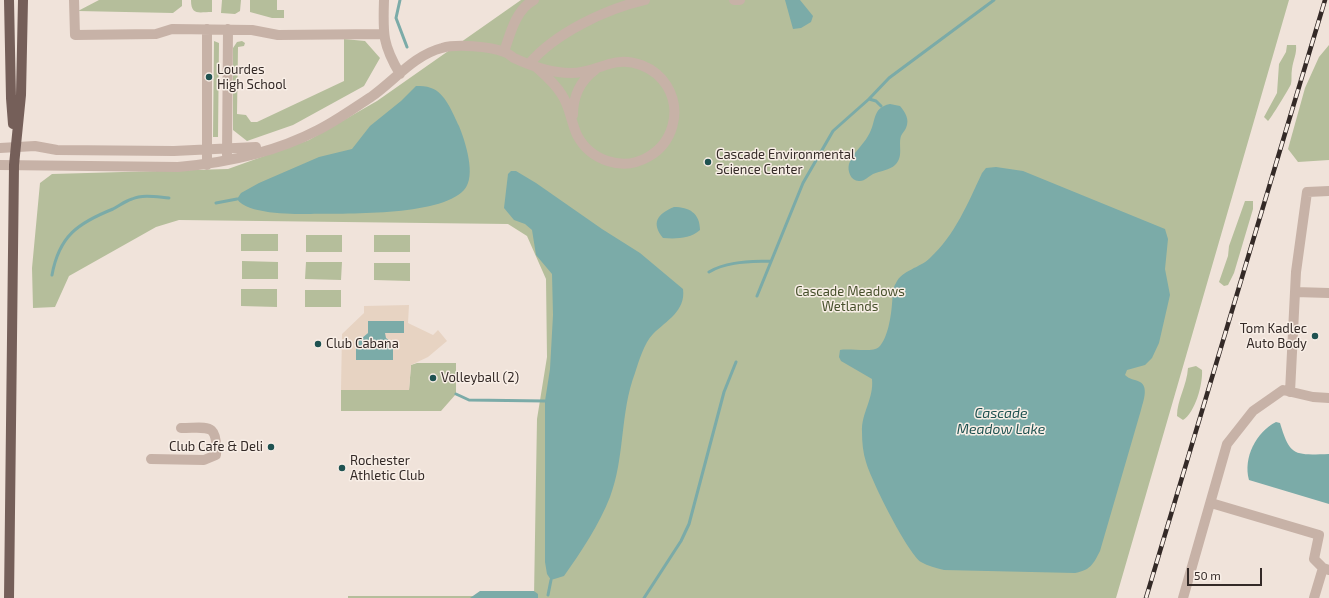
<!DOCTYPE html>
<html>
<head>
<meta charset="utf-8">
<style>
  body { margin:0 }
  #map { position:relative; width:1329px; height:598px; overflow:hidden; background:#f0e3da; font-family:"Exo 2",sans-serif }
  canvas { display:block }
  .scale { position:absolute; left:1187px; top:568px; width:75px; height:18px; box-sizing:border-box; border:2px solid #342a27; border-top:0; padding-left:5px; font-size:12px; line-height:14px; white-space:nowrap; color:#342a27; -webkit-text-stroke:3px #f8eee6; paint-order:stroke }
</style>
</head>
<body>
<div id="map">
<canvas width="1329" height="598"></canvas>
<div class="scale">50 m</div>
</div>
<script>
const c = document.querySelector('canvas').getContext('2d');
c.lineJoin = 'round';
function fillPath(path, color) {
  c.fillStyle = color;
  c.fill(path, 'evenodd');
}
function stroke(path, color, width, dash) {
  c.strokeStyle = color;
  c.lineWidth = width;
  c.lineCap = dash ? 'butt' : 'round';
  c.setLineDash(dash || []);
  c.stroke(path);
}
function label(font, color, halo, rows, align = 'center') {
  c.font = font + ' "Exo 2",sans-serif';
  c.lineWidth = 3;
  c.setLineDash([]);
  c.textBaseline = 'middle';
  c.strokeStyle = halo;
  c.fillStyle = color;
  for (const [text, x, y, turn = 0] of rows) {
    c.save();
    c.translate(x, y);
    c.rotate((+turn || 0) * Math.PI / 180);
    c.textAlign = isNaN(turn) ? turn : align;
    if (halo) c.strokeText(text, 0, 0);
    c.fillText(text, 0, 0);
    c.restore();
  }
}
fillPath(new Path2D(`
  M99,0h83v6l-9,7 -95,-2z
  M191,0h21v12c-13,0 -21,4 -21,-12z
  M222,0h19l-1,11 -5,3 -14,-1z
  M250,0h27v10h7v8h-12l-22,-6z
  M521,0h768l-173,598h-768v-2h186l3,-177 10,-62 -1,-78 -19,-43 -19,-12 -329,-4 -23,7 -87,49 -14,31 -22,1 -1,-40 8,-85 12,-9 176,-5 81,-29 68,-39z
  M344,39l21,2 15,17 -16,28 -71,39 -46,16 -14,-11v-82l4,-6 5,-1 3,2 -1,3 -6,1 -1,67 9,1 5,7h6l87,-41z
  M214,41l5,2 -1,94h-5z
  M1287,45h9c1,9 -3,15 -4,24 -1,5 0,11 -1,15 -1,3 -21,36 -23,37l-4,-4 13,-24 2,-29 7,-12z
  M1329,45v115l-31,2 -10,-13 17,-61 14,-31z
  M1245,201h8v8l-19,64 -6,12 -4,1 -5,-4 9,-26 1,-10z
  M241,234h37v17h-37z
  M306,235h36v17h-36z
  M374,235h36v17h-36z
  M242,261l36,1v17h-36z
  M306,262h36l-1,18 -36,-1z
  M374,263h36v18l-36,-1z
  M241,289h36v18l-36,-1z
  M305,290h36v17h-36z
  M417,363h39v31l-15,17h-100v-21h68l2,-25z
  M1196,366l6,4c1,14 -7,43 -19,50l-6,-4c0,-16 10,-31 11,-48z`), '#b5be9b');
fillPath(new Path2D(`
  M409,305l-1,18 25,12 5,-5 9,11 -19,16 -17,8 -2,25h-68l1,-56 22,-21v-7zM368,333h17v5l-29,22v-17z`), '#e7d3c2');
fillPath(new Path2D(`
  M785,0h15l13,16 -2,6 -10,6 -8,1z
  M416,86c5,0 10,0 15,2 14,4 22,26 28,38 6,15 18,50 5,64 -25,27 -121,23 -157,24 -17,0 -60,0 -70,-15l4,-6 18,-10 60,-26 33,-8 18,-23 31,-25z
  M890,104l10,2c5,6 10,13 6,22 -1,3 -4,5 -5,8 -3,9 3,21 -6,29 -5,5 -15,6 -22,9 -4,2 -8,7 -13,7 -9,1 -13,-10 -11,-17 3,-10 14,-19 19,-28 9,-14 3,-28 22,-32z
  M996,167l27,4 142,58 3,10 -3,30 5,26 -11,48 -7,15 -7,7 -18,5 -2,5c5,5 9,4 15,7 9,5 3,20 1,28l-41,141c-7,14 -10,19 -25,22l-131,-3c-8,-2 -16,-4 -23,-8 -14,-10 -50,-82 -55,-100 -3,-9 -4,-20 -4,-30 -1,-19 12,-33 10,-53l-31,-18 -2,-4 1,-7c10,-2 33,3 39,-3 9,-9 12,-31 13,-43 1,-7 0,-15 4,-21 6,-13 24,-15 34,-25 25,-23 38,-55 52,-85l4,-5z
  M511,171h5l20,12 66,46 38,24 43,36c3,22 -17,32 -30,45 -9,9 -14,27 -18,39 -15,39 -10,85 -25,124 -11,28 -29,55 -46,79l-13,4 -4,-6 -2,-12v-161l5,-32 3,-54 -1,-41 -16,-19 -4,-25 -7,-6 -11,-4 -10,-12 4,-34z
  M674,207c15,0 26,6 26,23 -10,9 -25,9 -37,8 -12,-15 -6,-24 11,-31z
  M368,321h36v12h-19l1,5 7,5v17h-37v-17l12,-10z
  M1276,422l4,1c10,34 15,32 49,31v50l-80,-24c-6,-22 7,-48 27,-58z
  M480,591h54l4,3v4h-68z`), '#7baba8');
stroke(new Path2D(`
  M400,0l-4,18 11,29
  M869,99l7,2 5,5
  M216,203l21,-4
  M709,272c18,-11 41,-10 62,-11
  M52,275c7,-39 26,-52 61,-66 6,-3 12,-8 19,-10 11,-5 25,-2 37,-1
  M757,296l46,-113 30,-52 36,-32 20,-21 105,-78
  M456,394l13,6 76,1
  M548,595l3,-15
  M644,598l37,-57 8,-17 35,-132 12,-30`), '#7baba8', 3);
stroke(new Path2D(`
  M74,0l1,35 81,-1 16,-5 80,1 26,5 105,-1
  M384,0c-1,33 -2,44 16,74
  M734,0h6
  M504,52c6,-18 12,-43 30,-52
  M529,64c26,-31 77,-55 116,-64
  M573,115c0,-18 7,-34 22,-45
  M0,148l35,-2 22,4 117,1 82,-4
  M227,155l1,-126
  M0,165l178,2c46,-4 98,-15 140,-37 18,-9 36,-22 53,-33 23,-16 43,-42 71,-49 14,-4 48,-2 62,4 4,1 7,4 10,6 17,8 38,15 57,15 14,0 25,-5 38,-9 22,-7 46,3 58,22 15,25 6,57 -19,71 -26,15 -58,3 -71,-22 -6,-13 -7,-28 -15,-40 -7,-12 -17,-20 -27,-29
  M207,165v-136
  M1295,292l34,1
  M1290,392l6,-120 11,-80 22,-1
  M151,459l53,1 12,-5c2,-33 -8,-27 -35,-27
  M1211,503l108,32 -5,24 9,9
  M1183,598l44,-154 26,-33 30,-21 30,7 16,1
  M1314,598l9,-30 6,2`), '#c7b2a7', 10);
stroke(new Path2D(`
  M9,0l2,98 2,26
  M9,598l5,-433 7,-70 2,-95`), '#755f59', 10);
const rail = new Path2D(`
  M1146,598l179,-598`);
stroke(rail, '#342a27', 4.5);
stroke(rail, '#f8eee6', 3, [9]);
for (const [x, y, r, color] of [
  [209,77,4,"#1f5251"],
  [708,162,4,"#1f5251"],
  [1315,336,4,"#1f5251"],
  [318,344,4,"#1f5251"],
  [433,378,4,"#1f5251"],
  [271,447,4,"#1f5251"],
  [342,468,4,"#1f5251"]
]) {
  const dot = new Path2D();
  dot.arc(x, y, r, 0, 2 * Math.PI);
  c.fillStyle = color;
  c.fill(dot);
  stroke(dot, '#f8eee6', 1.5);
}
label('13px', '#342a27', '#f8eee6', [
  ["Lourdes",217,70],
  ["High School",217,85],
  ["Cascade Environmental",716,155],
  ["Science Center",716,170],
  ["Tom Kadlec",1307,329,"right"],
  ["Auto Body",1307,344,"right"],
  ["Club Cabana",326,344],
  ["Volleyball (2)",441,378],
  ["Club Cafe & Deli",263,447,"right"],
  ["Rochester",350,461],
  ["Athletic Club",350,476]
], 'left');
label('13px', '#47502c', '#f8eee6', [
  ["Cascade Meadows",850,292],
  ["Wetlands",850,307]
]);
label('italic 14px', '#1f5251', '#f8eee6', [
  ["Cascade",1001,413],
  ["Meadow Lake",1001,429]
]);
</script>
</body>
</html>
